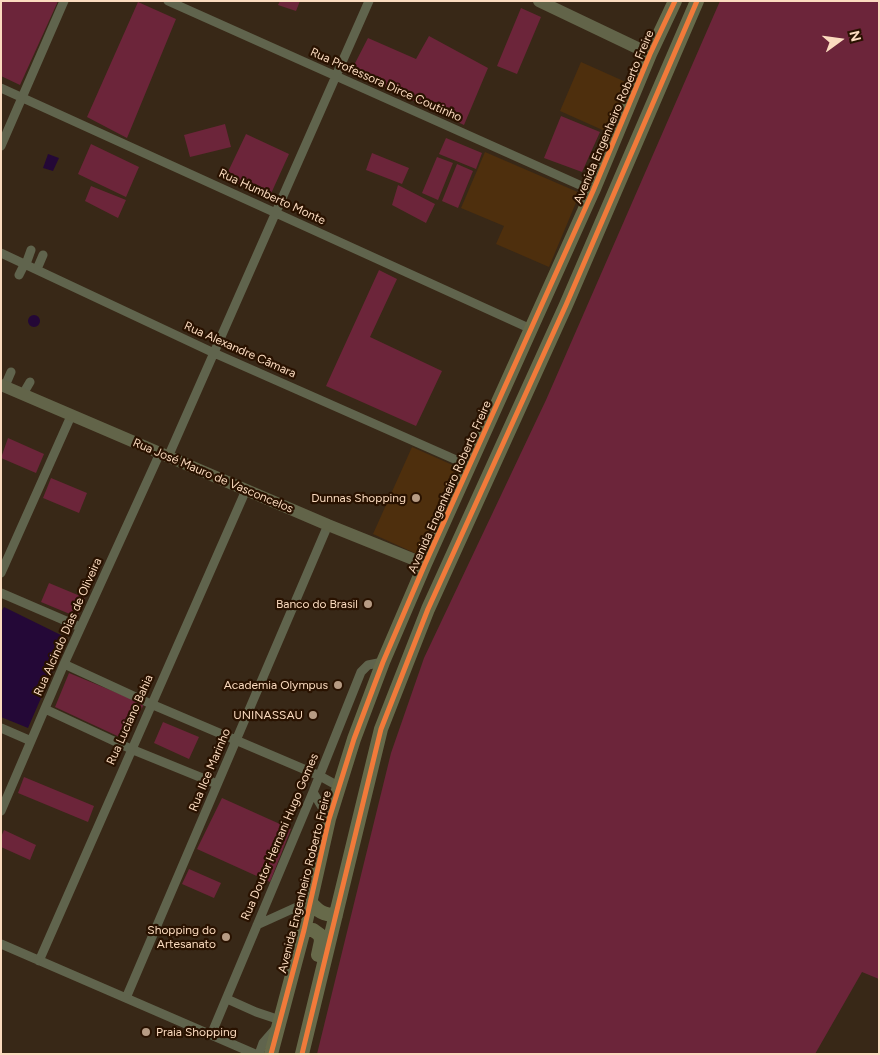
<!DOCTYPE html>
<html>
<head>
<meta charset="utf-8">
<style>
  body { margin:0 }
  #map { position:relative; width:880px; height:1055px; overflow:hidden; background:#382817; font-family:Figtree,sans-serif }
  canvas { display:block }
  .frame { position:absolute; inset:0; border:2px solid #fbdbbf; pointer-events:none }
  .north { position:absolute; left:815px; top:15px; width:50px; height:50px; -webkit-text-stroke:4px #291200; paint-order:stroke; rotate:76deg; font-size:14px; font-weight:700; line-height:20px; text-align:center; color:#fbdbbf }
  .north::after { content:''; display:block; margin:auto; width:18px; height:22px; background:#fbdbbf; clip-path:polygon(50% 0,100% 100%,50% 72%,0 100%) }
</style>
</head>
<body>
<div id="map">
<canvas width="880" height="1055"></canvas>
<div class="frame"></div>
<div class="north">N</div>
</div>
<script>
const c = document.querySelector('canvas').getContext('2d');
c.lineJoin = 'round';
function fillPath(path, color) {
  c.fillStyle = color;
  c.fill(path, 'evenodd');
}
function stroke(path, color, width, dash) {
  c.strokeStyle = color;
  c.lineWidth = width;
  c.lineCap = dash ? 'butt' : 'round';
  c.setLineDash(dash || []);
  c.stroke(path);
}
function label(font, color, halo, rows, align = 'center') {
  c.font = font + ' Figtree,sans-serif';
  c.lineWidth = 4.5;
  c.setLineDash([]);
  c.textBaseline = 'middle';
  c.strokeStyle = halo;
  c.fillStyle = color;
  for (const [text, x, y, turn = 0] of rows) {
    c.save();
    c.translate(x, y);
    c.rotate((+turn || 0) * Math.PI / 180);
    c.textAlign = isNaN(turn) ? turn : align;
    if (halo) c.strokeText(text, 0, 0);
    c.fillText(text, 0, 0);
    c.restore();
  }
}
fillPath(new Path2D(`
  M581,62l47,21 -21,49 -47,-21z
  M485,152l95,41 -31,74 -53,-23 8,-18 -43,-18z
  M412,447l45,20 -38,88 -46,-21z`), '#4e2f0d');
fillPath(new Path2D(`
  M1,1h57l-38,84 -19,-9z
  M280,1h20l-4,10 -18,-6z
  M720,1h159v978l-17,-7 -47,82h-498l74,-301 33,-95 122,-258z
  M138,2l38,17 -49,119 -40,-21z
  M521,8l20,9 -24,57 -20,-8z
  M429,36l59,32 -24,57 -113,-54 17,-33 48,21z
  M561,116l39,16 -18,40 -38,-14z
  M225,124l6,23 -41,10 -6,-22z
  M246,134l43,20 -20,44 -44,-20z
  M446,138l36,15 -6,16 -37,-15z
  M91,144l48,23 -13,30 -48,-23z
  M372,153l37,15 -7,16 -36,-14z
  M437,157l16,6 -15,37 -16,-7z
  M457,164l16,7 -15,37 -16,-7z
  M398,185l37,19 -9,19 -34,-18z
  M91,186l35,14 -8,18 -33,-17z
  M379,270l18,9 -27,58 72,34 -26,55 -90,-40z
  M8,438l36,16 -8,19 -35,-15z
  M51,478l36,15 -8,20 -36,-15z
  M49,583l36,15 -8,19 -36,-15z
  M69,673l75,31 -18,36 -71,-33z
  M163,722l36,15 -10,22 -35,-16z
  M24,777l70,29 -6,16 -70,-29z
  M222,798l69,31 -21,53 -73,-33z
  M4,830l32,15 -6,15 -29,-13v-10z
  M189,869l32,14 -7,15 -32,-14z`), '#6c253a');
fillPath(new Path2D(`
  M48,154l11,4 -6,13 -10,-3z
  M28 321a6 6 0 1 1 12 0a6 6 0 1 1-12 0Z
  M4,607l63,31 -39,90 -27,-11v-105z`), '#240837');
stroke(new Path2D(`
  M168,1l425,190
  M1,88l530,241
  M1,146l63,-145
  M1,253l213,100 256,113
  M26,264l5,-14
  M37,269l6,-14
  M19,275l6,-12
  M5,386l6,-14
  M23,394l7,-12
  M168,457l201,-456
  M1,573l70,-157
  M1,593l79,34
  M64,664l87,40 169,72 18,10
  M45,709l86,40 86,35
  M1,728l30,13
  M313,792l16,27
  M1,811l63,-147 96,-211
  M257,925l53,-24
  M1,944l254,110
  M39,961l207,-471
  M126,998l202,-473
  M227,999l29,13 24,8
  M211,1035l102,-243 48,-120 7,-7 15,-3
  M259,1054l4,-11 14,-16`), '#60644d', 9);
stroke(new Path2D(`
  M539,1l111,53
  M1,385l327,140 97,39`), '#626449', 12);
stroke(new Path2D(`
  M310,902c8,9 13,13 26,13
  M304,930h9l7,5 1,6 -3,14
  M271,1054l33,-124 25,-111 25,-80 29,-77 42,-98 168,-373 57,-137 25,-53
  M302,1054l79,-325 47,-120 138,-304 131,-304`), '#676a4a', 14);
stroke(new Path2D(`
  M271,1054l33,-124 25,-111 25,-80 29,-77 42,-98 168,-373 57,-137 25,-53
  M302,1054l79,-325 47,-120 138,-304 131,-304`), '#f17a3a', 5);
for (const [x, y, r, color] of [
  [416,498,5,"#b79c84"],
  [368,604,5,"#b79c84"],
  [338,685,5,"#b79c84"],
  [313,715,5,"#b79c84"],
  [226,937,5,"#b79c84"],
  [146,1032,5,"#b79c84"]
]) {
  const dot = new Path2D();
  dot.arc(x, y, r, 0, 2 * Math.PI);
  c.fillStyle = color;
  c.fill(dot);
  stroke(dot, '#291200', 2);
}
label('12px', '#fbdbbf', '#291200', [
  ["Rua Professora Dirce Coutinho",386,85,24],
  ["Avenida Engenheiro Roberto Freire",614,117,-67],
  ["Rua Humberto Monte",272,197,25],
  ["Rua Alexandre Câmara",240,350,24],
  ["Rua José Mauro de Vasconcelos",213,476,23],
  ["Avenida Engenheiro Roberto Freire",450,487,-66],
  ["Rua Alcindo Dias de Oliveira",68,627,-66],
  ["Rua Luciano Bahia",130,720,-66],
  ["Rua Ilce Marinho",210,770,-67],
  ["Rua Doutor Hernani Hugo Gomes",280,837,-67],
  ["Avenida Engenheiro Roberto Freire",305,882,-76]
]);
label('12px', '#fbdbbf', '#291200', [
  ["Dunnas Shopping",406,498],
  ["Banco do Brasil",358,604],
  ["Academia Olympus",328,685],
  ["UNINASSAU",303,715],
  ["Shopping do",216,930],
  ["Artesanato",216,944],
  ["Praia Shopping",156,1032,"left"]
], 'right');
</script>
</body>
</html>
